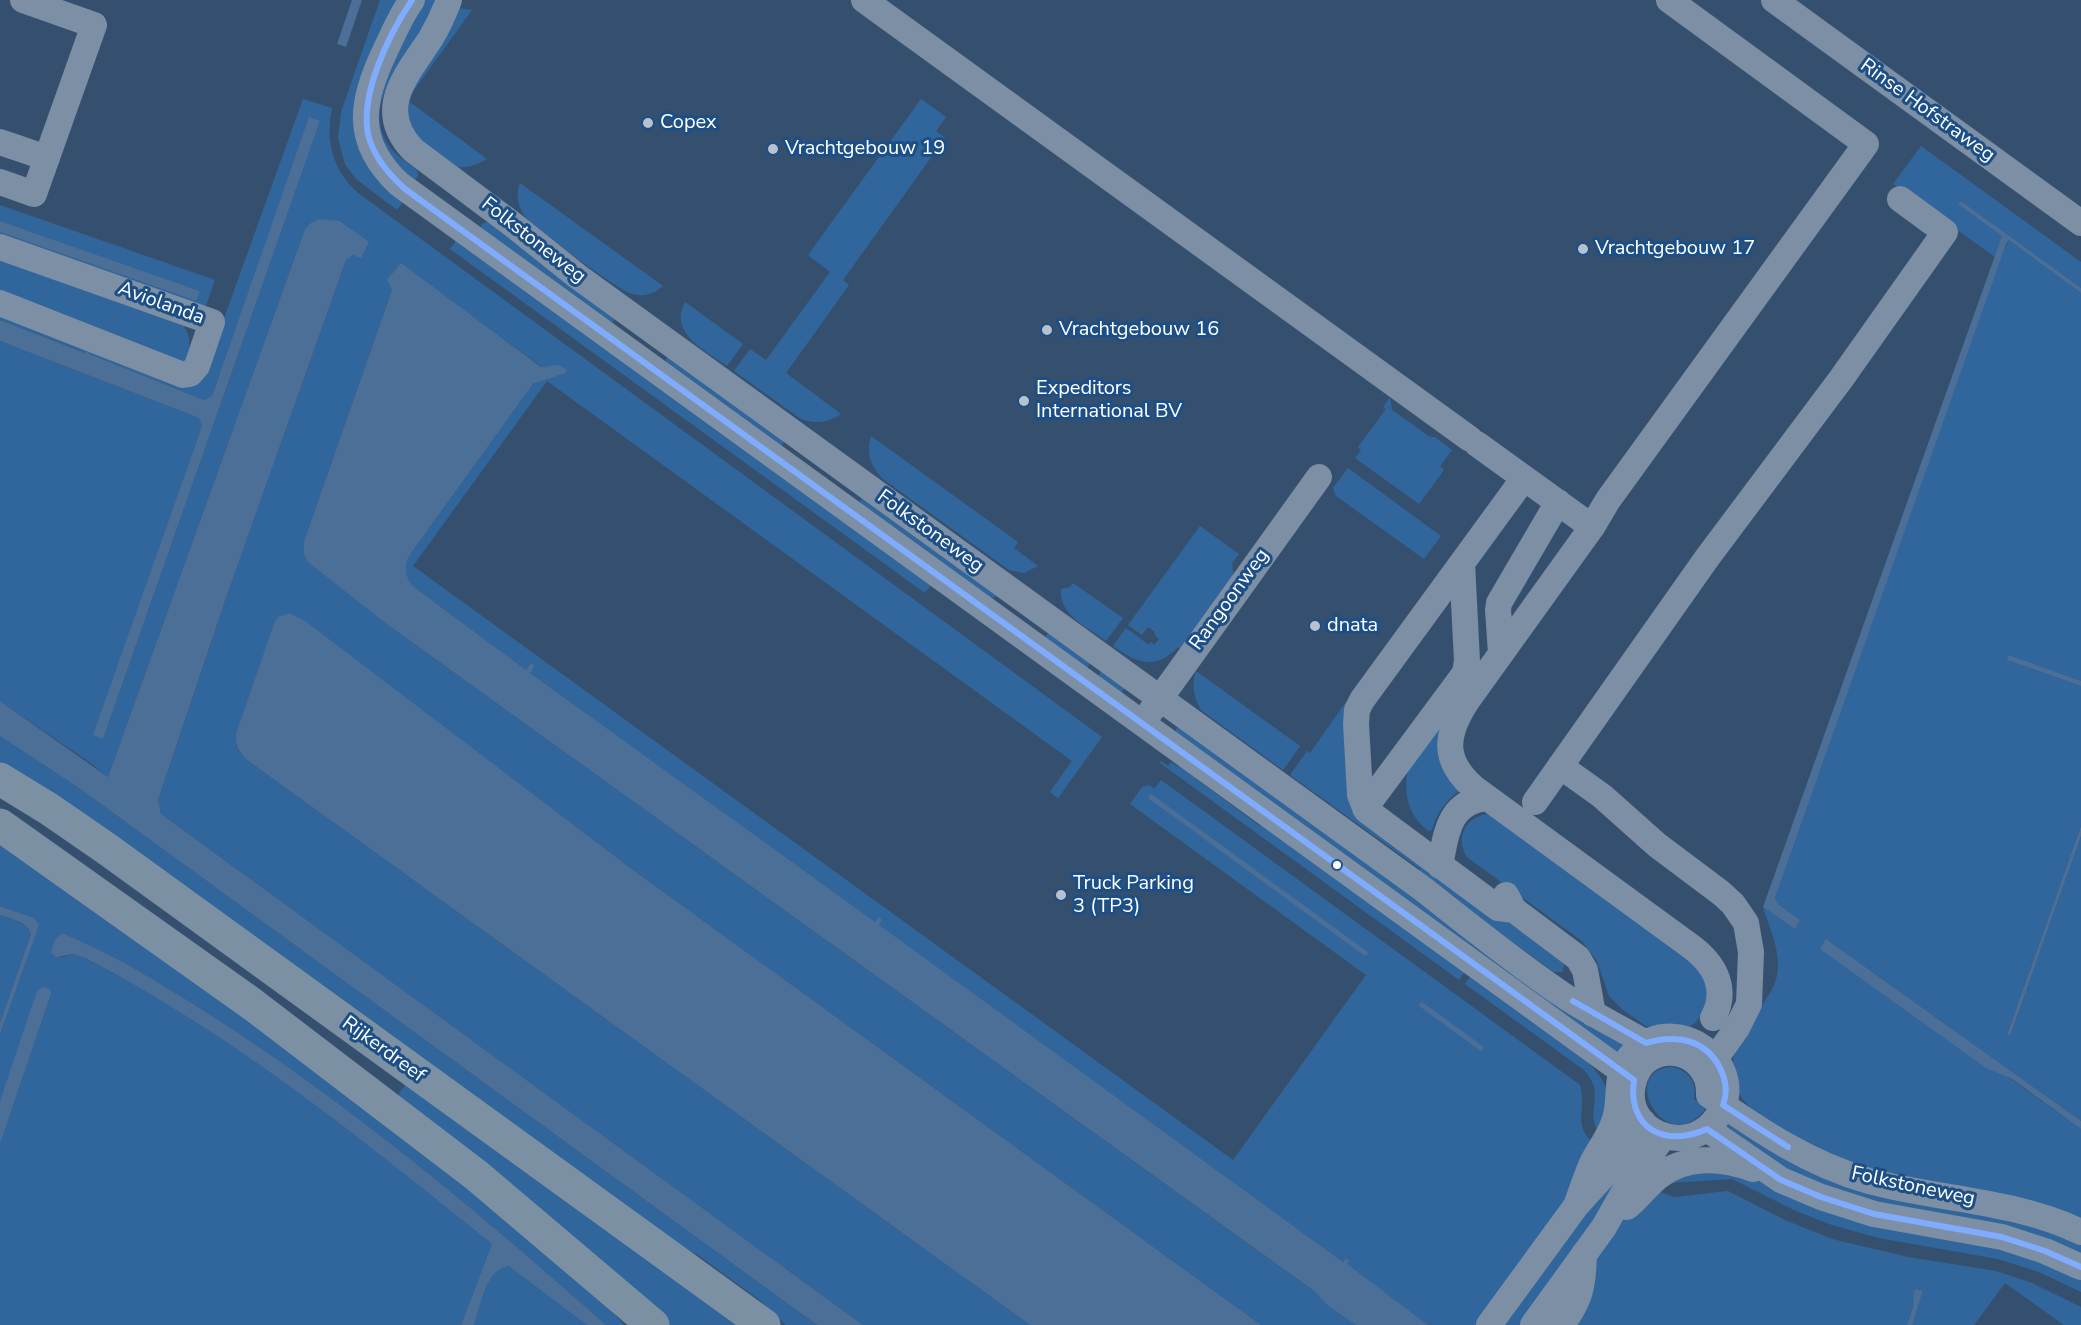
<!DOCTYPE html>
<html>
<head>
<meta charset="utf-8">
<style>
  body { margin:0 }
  canvas { display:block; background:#35506f }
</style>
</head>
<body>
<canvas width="2081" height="1325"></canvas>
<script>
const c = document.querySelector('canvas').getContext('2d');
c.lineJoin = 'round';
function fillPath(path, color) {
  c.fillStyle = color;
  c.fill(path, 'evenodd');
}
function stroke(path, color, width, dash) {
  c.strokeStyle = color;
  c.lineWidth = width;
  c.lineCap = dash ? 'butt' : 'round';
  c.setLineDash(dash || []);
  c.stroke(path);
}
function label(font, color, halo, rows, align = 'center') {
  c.font = font + ' "Nunito Sans",sans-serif';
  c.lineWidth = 6;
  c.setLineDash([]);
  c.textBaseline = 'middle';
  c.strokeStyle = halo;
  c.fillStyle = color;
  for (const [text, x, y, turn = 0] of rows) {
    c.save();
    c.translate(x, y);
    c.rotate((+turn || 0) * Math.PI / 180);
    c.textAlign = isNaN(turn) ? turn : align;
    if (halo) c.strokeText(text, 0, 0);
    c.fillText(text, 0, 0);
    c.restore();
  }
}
fillPath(new Path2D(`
  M380,0h26l-43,88 41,112 -7,10 -41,-31 -11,-15 -7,-26 3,-26z
  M417,0h18c-4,10 -8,20 -13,30 -19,33 -61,75 -33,116 7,10 18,16 28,24l1,6 -3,4 -23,-15 -20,-43 36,-107z
  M452,7l20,3 -65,90 80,59c-16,10 -35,12 -52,0 -7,-5 -17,-10 -22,-17 -4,-5 -5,-11 -7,-17 -10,-34 15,-57 31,-84 7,-10 11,-22 15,-34z
  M303,99l29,9c-7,32 1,63 26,85l744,544 -44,61 -8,-6 22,-31 -525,-380 -134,185 820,594 133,-185 -236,-171 12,-17 7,-2 5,4 7,-9 419,305c7,24 -9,42 16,60l-36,64 -83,116h-49l-82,-61 2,-5 -2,-1 -3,4 -465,-337 4,-6 -2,-2 -5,6 -345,-250 5,-7 -3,-3 -6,7 -112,-83c-9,-10 -10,-19 -5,-31l124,-172 33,-11 -7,-7 -17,1 -141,-103 -13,16 4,10 -88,251v12l84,72 927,667 12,13 29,20h-95l-632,-458 -336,-253 -10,1 -47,129 3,7 8,9 783,565h-167l-702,-511 -3,-14 69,-205 119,-335 7,-5 -48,-26 -197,548 -16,-13 -92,-63v-360l199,77 3,8 -108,308 9,5 217,-618 -11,-3 -97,278 -8,4 -116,-46 -1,-3 -1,2 -86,-33v-12l204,66z
  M921,99l25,18 -10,14 9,7 -102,142 6,5 -63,88 55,41c-13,9 -26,10 -40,5l-67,-48 16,-22 16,11 64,-88 -22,-17z
  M1921,146l160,116v26l-120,-87 -2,3 44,32 -8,21 -102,-73z
  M520,183l143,103c-9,8 -19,11 -31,8 -12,-3 -97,-65 -106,-76 -8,-10 -11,-24 -6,-35z
  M0,205l215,75 -12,34 -203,-72v-10l196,69 4,-10 -200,-70z
  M486,222l5,2 124,95 -4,5 -131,-94 2,-6z
  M458,238l475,344 -8,11 -475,-344z
  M2009,240l72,53v388l-73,-25 -1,4 74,26v140l-74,209 3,1 71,-200v285l-255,-182 179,136 76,54v92c-52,-12 -103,-25 -155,-37 -31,-7 -72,-15 -100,-29 -12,-6 -24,-14 -36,-21 -28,-17 -62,-33 -57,-73 4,-36 44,-61 45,-93 1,-21 -9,-41 -15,-61l32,22 5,-9 -22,-16 -3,-6 226,-642z
  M0,252l183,72c8,14 8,22 3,37l-4,2 -182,-66z
  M685,302l58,42 -16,22c-21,-15 -59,-33 -42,-64z
  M668,356l116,85 -1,3 -3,2 -116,-82z
  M1390,397l2,13 38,27h5l17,13 -12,16 4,4 -25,34 -64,-46 6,-8 -3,-3 28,-38 -3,-2z
  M871,436l147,106 -4,6 24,18 -14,7 -15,-3 -126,-91c-13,-13 -17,-26 -12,-43z
  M1348,468l93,68 -17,23 -88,-63 -3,-8z
  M862,498l134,97 -1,2 -5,2 -131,-96z
  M1200,526l39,28 -7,9 2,15 -51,72 -5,-3c-23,24 -41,16 -65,-1l13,-18 23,17 2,-3 3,3 5,-6 -5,-5 1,-2 -7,-5 -6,8 -14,-10z
  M1073,583l50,35 -17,23c-17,-13 -48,-26 -45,-52l9,-2z
  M1049,633l44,26 -8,12 -39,-30v-6z
  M1104,667l22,20 -5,6 -25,-14z
  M1196,671l104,75 -17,24 -82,-60c-7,-13 -10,-25 -5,-39z
  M1346,702l6,101 33,32 176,125 3,5 -2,7h-8l-137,-99 3,-4 -130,-94 17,-24 3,2z
  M1449,709l12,80c-15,12 -24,22 -29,41l-3,1c-21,-15 -26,-38 -21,-62z
  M1178,727l448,320 -8,10 -442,-322v-5z
  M0,736l79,52 738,537h-31l-25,-24 -63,-46 -11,-5 -687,-483z
  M1161,761l7,5 3,-4 7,5 2,-2 18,9 -3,4 65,48 4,-4 316,233c16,14 35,35 27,58 -2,6 -7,12 -10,17 -11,-23 9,-36 -13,-60l-119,-86 5,-7 -6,-4 -5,7 -299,-217z
  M1486,814h7l202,144 15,21 -4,30 -11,14 -7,4 -30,3 -12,-4 -23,-16 -14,-14 -12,-35 -15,-20 -115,-84c-12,-19 -2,-39 19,-43z
  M0,837l269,193 317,252 38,43h-18c-148,-132 -303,-260 -476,-359 -21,-12 -44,-22 -65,-32h-4l-6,5 -4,13 11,5 12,-3 6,2c151,74 282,183 412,288l-31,81h-461v-181l51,-150 -40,77 -11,30v-67l38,-109 -4,-7 -34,-12z
  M0,915c11,4 27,7 31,19l-31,89z
  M1672,1067c17,4 25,15 22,32l12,9c-39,53 -90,-38 -34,-41z
  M409,1080l339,245h-79l-274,-226z
  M1727,1119l354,124v14l-171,-44 -121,-39 -67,-47z
  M1620,1164l12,8 -110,153h-22z
  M1694,1170l55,6 42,20 200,48 90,33v15l-42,-20 -41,-13 -119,-21 -47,-13 -36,-14 -64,-32 -62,4z
  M1728,1191l57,29 47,19 76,18 88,14 36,12 49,24v18h-17l-59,-42 -31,42h-62l11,-34 -4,-2 -4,2 -2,16 -6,18h-335l23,-66 24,-36 19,-20 22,-11 14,5z
  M509,1266l10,5 68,54h-113c7,-20 11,-56 35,-59z`), '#31669d');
fillPath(new Path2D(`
  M352,0h10l-16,47 -9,-3z
  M309,117l11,4 -217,618 -10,-4 109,-309 -3,-8 -199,-77v-21l85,33 2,-2 2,3 115,46 8,-4z
  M1961,201l120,87v5l-72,-53 -3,4 -231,654 3,6 22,16 -5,9 -32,-22 239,-671 -44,-32z
  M319,219l20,2 30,21 -8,16 -8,-3 -7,5 -119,335 -69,205 3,14 702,511h-46l-738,-537 -79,-52v-35l108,76 197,-548 6,-6z
  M0,221l200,70 -4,10 -196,-69z
  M401,263l140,104 18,-2 7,4v4l-33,11 -124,172c-5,12 -4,21 5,31l112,83 5,-7 4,3 -5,7 345,249 4,-5 3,2 -3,6 464,337 3,-4 3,2 -2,4 81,61h-72l-29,-20 -13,-14 -926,-666 -80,-63 -4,-9v-12l88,-251 -5,-10z
  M290,613l15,8 324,246 632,458h-231l-783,-565c-9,-9 -13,-16 -10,-29l37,-107 4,-7z
  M2008,655l73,26v5l-74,-26z
  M2081,826v10l-71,200 -3,-1z
  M0,906l34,12 5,7 -39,109v-11l31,-89c-4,-13 -20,-15 -31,-19z
  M61,934h4c21,10 44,20 65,32 173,99 328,227 476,359h-19l-78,-59c-24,3 -28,40 -35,59h-13l31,-81c-129,-104 -259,-210 -407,-286l-11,-4 -18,3 -5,-5 4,-13z
  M1826,939l255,182v8l-69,-50 -26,-11 -166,-119z
  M44,987l6,2 1,5 -51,150v-43l36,-107 3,-5z
  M1917,1289l6,2 -11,34h-5l6,-18 1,-16z`), '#4b6f96');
stroke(new Path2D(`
  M1151,797l214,156
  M1422,1005l59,43`), '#4b6f96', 5);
stroke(new Path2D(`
  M412,0c-11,15 -18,32 -26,49 -25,51 -33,92 13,135l1235,896
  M449,0c-5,13 -11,26 -18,38 -24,37 -57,71 -18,112l99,74 65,52 846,613c47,37 94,75 143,108 26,17 54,31 80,46
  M864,0l606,439
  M1669,0l197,144 -258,356 -16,27 -125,174c-22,34 -25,59 7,87l219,160c23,18 35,42 20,70
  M1774,0l307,223
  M0,142l47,16
  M0,182l34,12 60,-169 -71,-25
  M0,247l212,75 -15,44 -7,8 -7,1 -183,-72
  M1477,444l115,83
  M1501,653l-3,-43 1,-7 59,-101
  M1151,711l168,-234
  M1560,766l42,30 55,49 64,48 12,11 13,19 5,29 -2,52 -12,24 -22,31
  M1535,802l172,-244 134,-179 104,-147 -45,-33
  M1365,808l100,-135 2,-12 -5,-98
  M1440,866c6,-31 8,-65 48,-68
  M1506,895l8,15 64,48 7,12 8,44
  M1514,910l-16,-2 -132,-98 -6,-15 -4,-72 1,-13 5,-10 162,-222
  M1707,1129l74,51 40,17 53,17 128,23 43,14 36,16
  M1576,1206c5,-14 10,-29 16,-43 9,-17 22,-33 25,-53 3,-19 -1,-35 12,-52 41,-56 130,9 85,63 -29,36 -92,10 -81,-37 10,-48 78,-38 76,11 51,36 100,69 160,86 71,19 145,19 212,51
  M1627,1207c11,-9 20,-21 31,-30 27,-22 64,-20 95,-8
  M1489,1325l87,-119 29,-32 38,-52
  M1533,1325l71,-98 21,-37 39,-54
  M1562,1325c19,-27 21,-38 22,-71`), '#7c8fa4', 26);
stroke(new Path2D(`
  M0,779l49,30 58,40 657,476
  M0,825l252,179 224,171 177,150`), '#7c90a3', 33);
stroke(new Path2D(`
  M412,0c-23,34 -56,100 -42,141 7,20 20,34 35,48l1229,891c-7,49 31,68 73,49l74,51 40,17 53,17 128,23 43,14 36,16
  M1573,1001l73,42c30,-9 59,-4 74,25 6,12 8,24 3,37l65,42`), '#80acff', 6);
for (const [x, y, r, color] of [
  [648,123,6,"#b8c2cd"],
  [773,149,6,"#b8c2cd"],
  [1583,249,6,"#b8c2cd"],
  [1047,330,6,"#b8c2cd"],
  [1024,401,6,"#b8c2cd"],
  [1315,626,6,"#b8c2cd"],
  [1337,865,5,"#fff"],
  [1061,895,6,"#b8c2cd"]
]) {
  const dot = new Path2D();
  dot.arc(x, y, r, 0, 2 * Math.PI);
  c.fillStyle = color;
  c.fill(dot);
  stroke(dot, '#1d4f87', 2);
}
label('20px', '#fff', '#1d4f87', [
  ["Rinse Hofstraweg",1927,111,36],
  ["Folkstoneweg",533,241,38],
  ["Aviolanda",161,304,20],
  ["Folkstoneweg",930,532,36],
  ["Rangoonweg",1230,600,-54],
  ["Rijkerdreef",383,1050,36],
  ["Folkstoneweg",1913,1187,12]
]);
label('20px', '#fff', '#1d4f87', [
  ["Copex",660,123],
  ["Vrachtgebouw 19",785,149],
  ["Vrachtgebouw 17",1595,249],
  ["Vrachtgebouw 16",1059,330],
  ["Expeditors",1036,389],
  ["International BV",1036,412],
  ["dnata",1327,626],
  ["Truck Parking",1073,884],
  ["3 (TP3)",1073,907]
], 'left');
</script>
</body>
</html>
